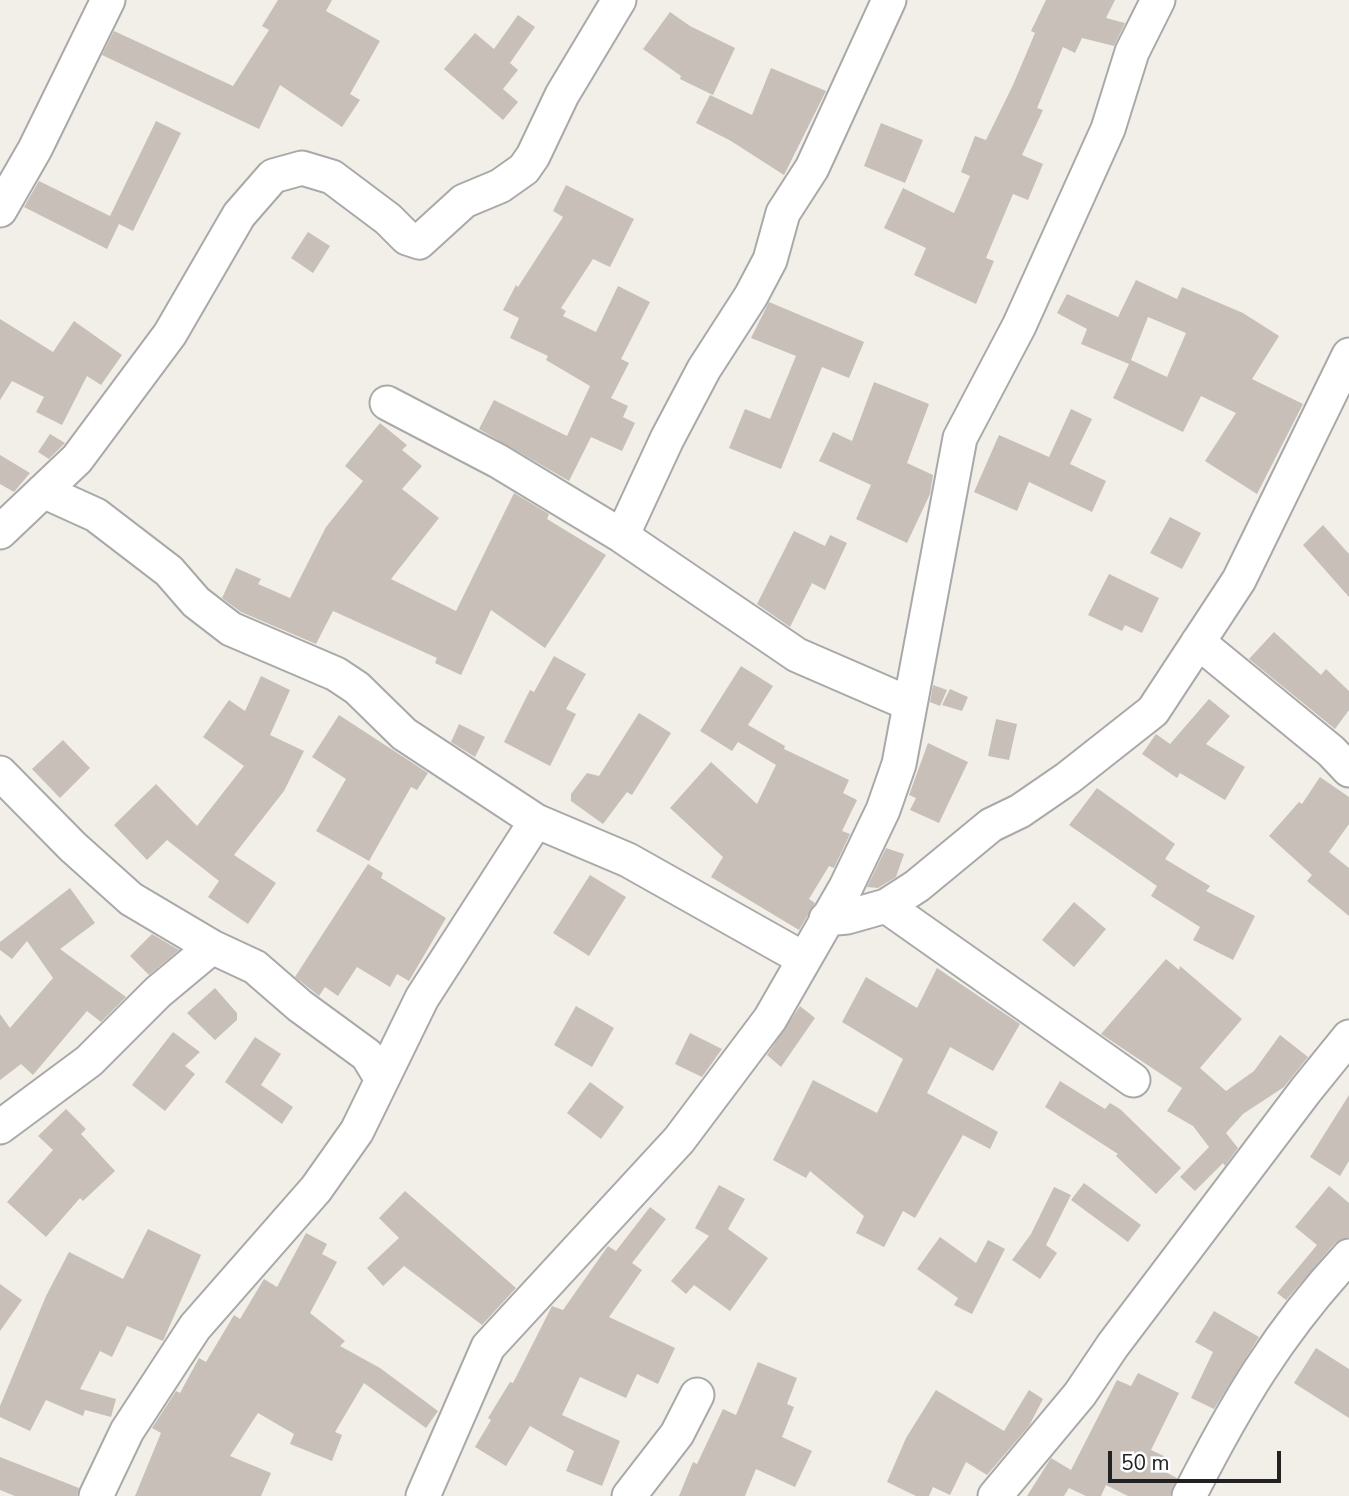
<!DOCTYPE html>
<html>
<head>
<meta charset="utf-8">
<style>
  body { margin:0 }
  #map { position:relative; width:1349px; height:1496px; overflow:hidden; background:#f2efe9; font-family:"Nunito Sans",sans-serif }
  canvas { display:block }
  .scale { position:absolute; left:1108px; top:1451px; width:173px; height:32px; box-sizing:border-box; border:4px solid #222; border-top:0; padding-left:9px; font-size:21px; line-height:24px; white-space:nowrap; color:#222; -webkit-text-stroke:5px #fff; paint-order:stroke }
</style>
</head>
<body>
<div id="map">
<canvas width="1349" height="1496"></canvas>
<div class="scale">50 m</div>
</div>
<script>
const c = document.querySelector('canvas').getContext('2d');
c.lineJoin = 'round';
function fillPath(path, color) {
  c.fillStyle = color;
  c.fill(path, 'evenodd');
}
function stroke(path, color, width, dash) {
  c.strokeStyle = color;
  c.lineWidth = width;
  c.lineCap = dash ? 'butt' : 'round';
  c.setLineDash(dash || []);
  c.stroke(path);
}
fillPath(new Path2D(`
  M278,0h54l-6,11 54,30 -30,53 10,6 -18,27 -62,-42 -21,44 -157,-74 12,-24 119,55 36,-56 -7,-4z
  M1046,0h69l-9,18 19,5 -11,23 -32,-8 -7,15 -12,-6 -26,61 6,2 -21,45 21,9 -15,36 -15,-6 -27,64 8,3 -18,43 -62,-29 12,-27 -42,-20 19,-40 51,25 16,-37 -9,-4 14,-36 11,4 27,-55 22,-52 -4,-2z
  M670,12l20,14 45,22 -22,47 -33,-16 1,-3 -38,-27z
  M518,15l17,12 -25,36 8,7 -15,19 15,13 -15,18 -59,-51 31,-36 19,16z
  M771,68l55,23 -42,84 -53,-34 -35,-18 14,-28 42,20z
  M156,121l25,12 -48,98 -14,-7 -12,25 -83,-42 15,-26 71,35z
  M881,123l42,17 -18,43 -41,-17z
  M566,185l68,34 -24,48 -17,-8 -32,49 5,3 -3,5 33,16 22,-46 32,16 -29,57 8,4 -18,35 17,8 -5,11 12,6 -13,28 -31,-14 -22,44 -90,-52 15,-29 73,36 23,-50 -44,-26 2,-4 -38,-18 9,-20 -16,-8 13,-25 2,2 45,-70 -10,-6z
  M308,232l22,14 -17,27 -22,-15z
  M1136,280l41,19 5,-12 61,26 36,23 -27,43 51,25 -46,90 -52,-33 31,-48 -35,-17 -18,36 -70,-34 16,-34 -48,-20 6,-15 -30,-16 10,-19 51,23zM1148,317l38,16 -19,44 -36,-17z
  M769,302l95,40 -15,36 -27,-11 -41,102 -52,-21 16,-39 25,10 26,-63 -45,-18z
  M0,319l53,33 21,-31 48,34 -21,30 -14,-9 -25,49 -26,-13 8,-15 -32,-16 -12,19z
  M874,382l55,22 -22,59 26,12 -3,19 -23,49 -51,-24 15,-34 -52,-24 14,-29 19,9z
  M1071,409l21,10 -22,45 36,17 -14,31 -63,-30 -12,29 -43,-19 25,-57 50,22z
  M380,423l27,22 -5,5 20,16 -20,23 37,29 -48,61 65,32 58,-118 35,21 -2,5 59,36 -61,93 -54,-38 -30,65 -26,-12 2,-5 -104,-47 -17,33 -75,-32 -19,-14 14,-30 25,11 -3,5 32,14 36,-71 37,-46 -18,-15z
  M50,434l15,9 -16,16 -11,-7z
  M0,455l30,18 -16,19 -14,-8z
  M1170,517l31,16 -19,36 -32,-16z
  M1323,525l26,29v43l-46,-52z
  M794,531l31,15 5,-11 17,8 -22,47 -13,-7 -22,44 -33,-23z
  M1109,574l50,24 -17,35 -17,-8 -3,6 -34,-16z
  M1274,632l47,43 5,-6 23,22v19l-14,19 -86,-70z
  M554,656l32,18 -20,35 10,5 -26,52 -46,-24 26,-52 4,2z
  M741,666l32,20 -25,39 37,21 -1,3 65,31 -6,13 14,7 -15,31 8,3 -16,34 -5,-2 -20,33 6,4 -16,27 -88,-53 12,-20 -53,-49 41,-46 46,42 19,-39 -38,-23 -6,9 -32,-20z
  M261,676l29,14 -20,45 34,16 -20,40 -50,64 42,28 -28,41 -40,-27 11,-16 -52,-41 -20,20 -33,-35 42,-41 41,42 47,-60 -41,-29 26,-37 16,11z
  M933,685l14,5 -7,16 -10,-4z
  M950,689l18,8 -6,14 -20,-6z
  M1209,699l21,17 -24,28 39,23 -20,33 -45,-27 -3,5 -35,-24 14,-20 14,10z
  M639,713l32,20 -39,62 -5,-3 -24,32 -32,-23v-7l16,-21 12,3z
  M339,715l89,58 -11,17 -6,-3 -42,74 -53,-30 30,-52 -34,-22z
  M996,719l21,5 -8,36 -21,-4z
  M459,724l26,13 -10,20 -24,-15z
  M63,740l27,28 -30,30 -28,-29z
  M928,743l40,19 -29,61 -29,-13 6,-12 -7,-3z
  M1320,777l29,20v27l-20,28 20,16v48l-42,-35 5,-6 -43,-39 30,-34 3,2z
  M1097,788l78,56 -10,15 45,27 -4,5 49,25 -22,44 -40,-20 7,-13 -49,-31 6,-10 -88,-61z
  M886,848l18,6 -8,23 -18,11 -11,-1z
  M368,864l15,9 -2,5 65,40 -37,63 -12,-7 -7,13 -33,-20 -19,29 -13,-9 -6,9 -24,-19z
  M590,875l36,22 -37,59 -36,-23z
  M70,888l25,35 -35,26 66,48 -25,25 -14,-11 -54,64 -12,-11 -21,16v-66l10,14 43,-50 -26,-37 -15,18 -12,-9v-8z
  M1074,902l32,27 -32,38 -32,-27z
  M152,934l27,16 -30,25 -19,-19z
  M1166,959l13,11 1,-4 62,53 -42,49 26,23 28,-20 26,-36 28,22 -24,30 -41,27 -17,19 12,15 -13,18 -2,-3 -28,28 -15,-14 29,-30 -16,-21 -26,-15 15,-23 -81,-54z
  M937,968l83,56 -27,47 -43,-24 -23,46 71,39 -8,17 -27,-14 -48,83 -12,-7 -19,36 -28,-14 8,-17 -54,-45 -4,7 -33,-18 40,-80 64,33 26,-54 -61,-37 24,-45 51,31z
  M215,988l22,25v7l-22,20 -28,-27z
  M576,1006l38,22 -22,39 -38,-22z
  M800,1006l15,12 -34,49 -14,-12z
  M173,1032l27,20 -15,14 10,8 -30,37 -33,-26z
  M690,1033l32,16 -20,28 -27,-13z
  M255,1037l26,17 -20,31 32,22 -11,17 -57,-42z
  M1060,1081l45,28 5,-6 10,6 61,59 -25,26 -40,-38 2,-2 -73,-47z
  M590,1082l34,25 -23,32 -34,-26z
  M1349,1095v66l-9,15 -30,-19z
  M66,1109l20,20 -5,5 34,37 -32,30 -3,-3 -34,39 -39,-35 46,-52 -15,-14z
  M1084,1183l57,42 -13,17 -57,-42z
  M719,1185l26,14 -17,30 40,29 -38,53 -36,-26 -8,9 -15,-13 38,-45 -14,-8z
  M1329,1186l20,17v34l-14,6 -49,57 -9,-7 40,-48 -22,-18z
  M1054,1187l17,8 -25,50 11,8 -17,26 -28,-19 19,-26z
  M405,1191l111,97 -34,37 -78,-59 -21,20 -16,-18 32,-30 -20,-20z
  M650,1207l16,12 -34,44 10,7 -33,47 66,31 -17,36 -21,-10 -11,24 -46,-21 -18,38 58,26 -18,45 -36,-15 8,-20 -44,-25 -24,40 -31,-19 16,-27 -3,-2 22,-36 3,1 39,-77 11,4 45,-64 8,5z
  M148,1229l53,26 -38,86 -36,-15 -15,31 -12,-6 -20,38 36,10 -5,18 -26,-7 -2,6 -37,-16 -16,31 -30,-14v-11l46,-110 23,-44 54,27z
  M306,1233l21,11 -5,10 15,8 -27,51 35,28 -5,5 40,22 58,43 -12,17 -62,-45 -29,49 7,3 -10,26 -42,-17 4,-10 -36,-21 -28,43 41,17 -10,23h-126l26,-63 -9,-5 24,-37 4,2 19,-35 7,4 28,-47 6,4 24,-40 13,8z
  M940,1237l36,26 12,-23 17,9 -33,65 -18,-9 4,-7 -41,-29z
  M0,1284l22,16 -22,31z
  M1214,1311l45,26 -45,72 -23,-11 22,-46 -18,-10z
  M1316,1348l33,21v49l-55,-35z
  M758,1362l39,16 -10,26 7,3 -12,30 30,14 -17,36 -39,-18 -11,27h-66l14,-34 4,2 26,-55 13,6z
  M1138,1373l41,20 -28,57 15,7 -6,12 17,9 -7,18h-42l-22,-11 -5,11h-15l-17,-8 -5,8h-37l24,-38 20,12 46,-90 14,6z
  M936,1390l68,41 25,-41 14,9 -14,27 -42,49 -21,-13 -16,33 -17,-8 -4,9h-13l-29,-14 19,-44z
  M0,1457l79,31 -2,8h-62l-15,-6z`), '#c7bfb8');
const minor = new Path2D(`
  M0,210l35,-61 73,-149
  M387,403l111,58 124,75 175,119 113,49
  M43,491l53,24 73,56 27,31 35,27 105,45 21,14 47,46 132,87
  M0,532l77,-73 93,-125 69,-119 34,-39 29,-8 30,9 56,42 19,19 12,4 45,-41 36,-15 24,-17 9,-13 29,-61 57,-95
  M622,536l45,-97 37,-70 47,-73 19,-36 13,-47 29,-45 77,-168
  M1198,642l133,109 18,19
  M0,773l73,74 58,52 81,48 43,20 45,39 67,49 14,23
  M886,906l247,174
  M826,919l21,-2 39,-11 31,-20 74,-61 29,-14 48,-33 85,-67 86,-131 110,-225
  M0,1127l89,-66 69,-69 54,-45
  M96,1496l31,-65 68,-104 121,-138 41,-58 65,-133 114,-177 92,39 176,99
  M423,1496l65,-149 191,-207 91,-121 76,-132 37,-77 16,-46 61,-326 59,-112 89,-197 24,-77 26,-52
  M629,1496l48,-62 20,-39
  M995,1496l85,-102 33,-49 193,-255 43,-53
  M1189,1496c47,-92 89,-164 160,-240`);
stroke(minor, '#a9a9a9', 37);
stroke(minor, '#fff', 33);
</script>
</body>
</html>
